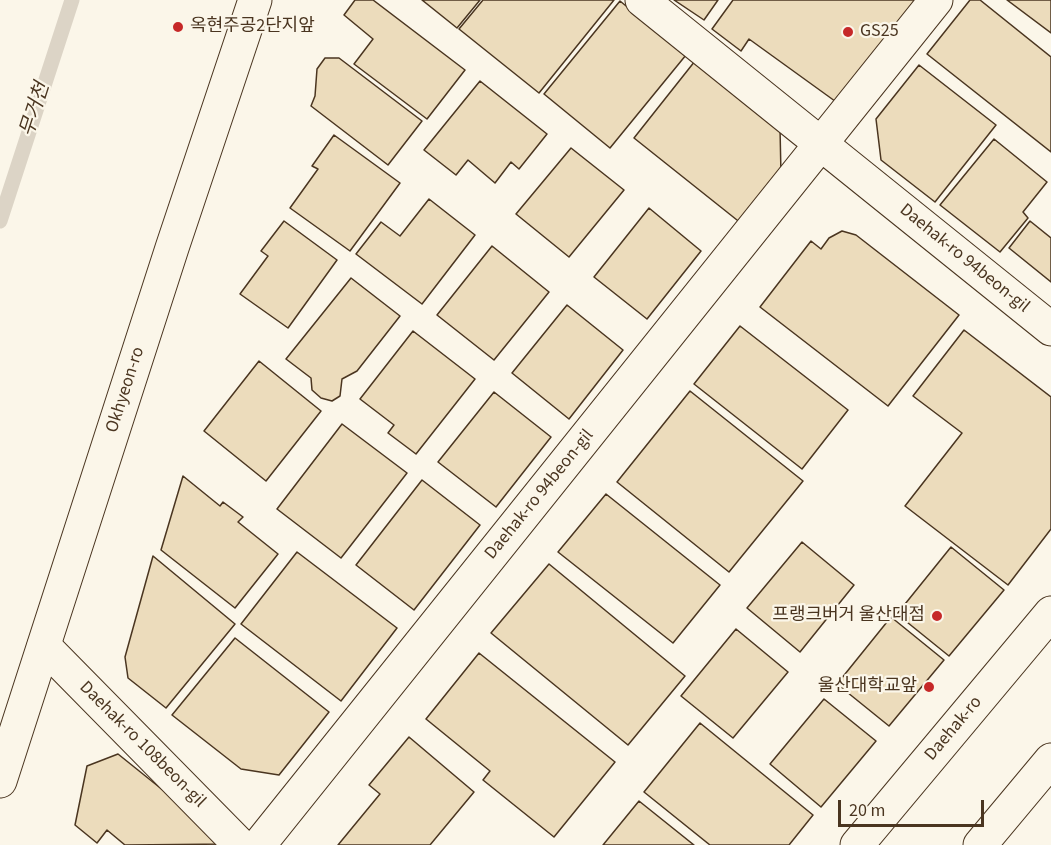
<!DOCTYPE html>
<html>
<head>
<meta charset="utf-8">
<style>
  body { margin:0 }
  #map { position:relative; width:1051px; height:845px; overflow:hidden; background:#fbf6e9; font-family:"Source Sans 3",sans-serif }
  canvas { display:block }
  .scale { position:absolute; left:838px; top:800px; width:146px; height:27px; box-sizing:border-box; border:3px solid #4a3520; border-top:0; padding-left:8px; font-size:18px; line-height:21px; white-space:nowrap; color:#4a3520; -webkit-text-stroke:4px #fbf6e9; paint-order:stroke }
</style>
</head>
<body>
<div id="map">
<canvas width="1051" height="845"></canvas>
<div class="scale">20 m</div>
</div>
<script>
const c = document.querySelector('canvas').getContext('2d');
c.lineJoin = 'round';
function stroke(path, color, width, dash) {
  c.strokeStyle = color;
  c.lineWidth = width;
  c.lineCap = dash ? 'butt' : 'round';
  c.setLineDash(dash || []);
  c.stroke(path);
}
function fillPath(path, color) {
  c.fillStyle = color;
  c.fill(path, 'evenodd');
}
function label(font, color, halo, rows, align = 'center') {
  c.font = font + ' "Source Sans 3","Noto Sans KR",sans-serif';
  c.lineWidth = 4.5;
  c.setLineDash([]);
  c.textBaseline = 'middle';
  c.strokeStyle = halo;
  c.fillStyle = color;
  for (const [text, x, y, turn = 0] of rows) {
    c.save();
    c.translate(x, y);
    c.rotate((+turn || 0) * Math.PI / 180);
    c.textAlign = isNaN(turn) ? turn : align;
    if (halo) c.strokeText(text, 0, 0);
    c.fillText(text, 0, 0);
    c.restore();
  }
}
stroke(new Path2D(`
  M0,221l72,-221`), '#dcd4c6', 15);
const building = new Path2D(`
  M355,0h18l92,70 -38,49 -73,-55 19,-25 -29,-24z
  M422,0h58l-23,28z
  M483,0h131l-75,93 -80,-64z
  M674,0h44l-14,20z
  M733,0h182l-76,104 -90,-65 -8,12 -29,-22z
  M970,0h10l71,57v95l-124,-98z
  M1007,0h44v33z
  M620,1l66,54 -76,93 -66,-54z
  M325,58h14l83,63 -34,44 -77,-59 4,-10 2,-27z
  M695,61l85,67 1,47 -39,49 -108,-86z
  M919,65l77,60 -61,77 -54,-42 -5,-41z
  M480,81l67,53 -28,35 -8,-7 -16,21 -27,-23 -12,15 -32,-25z
  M334,135l66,48 -50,68 -60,-43 28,-39 -6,-3z
  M994,139l53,43 -24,30 5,6 -28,34 -60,-47z
  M571,148l53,42 -55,67 -53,-43z
  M429,199l46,36 -53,69 -66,-50 25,-32 19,14z
  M649,208l52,43 -54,68 -53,-42z
  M284,221l53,39 -49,68 -48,-34 28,-38 -7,-5z
  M1030,221l21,17v44l-42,-34z
  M842,231l14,4 103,80 -71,91 -128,-99 51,-66 10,8 8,-11z
  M492,246l57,46 -55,68 -57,-45z
  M351,278l49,38 -43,55 -15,8 -2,17 -8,5 -11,-3 -9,-8 -1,-12 -25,-19z
  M567,305l56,45 -54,69 -57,-46z
  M740,326l108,84 -46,59 -108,-85z
  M964,330l87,67v132l-43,56 -103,-79 57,-73 -49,-37z
  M413,331l62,48 -59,75 -28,-21 6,-8 -34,-26z
  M259,361l62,50 -55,70 -62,-50z
  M690,391l113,90 -74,91 -112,-90z
  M494,392l57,45 -55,70 -58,-45z
  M342,424l65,49 -66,85 -64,-49z
  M183,476l37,30 3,-4 20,15 -5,5 40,32 -43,54 -74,-58z
  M422,480l58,45 -66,85 -58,-45z
  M606,494l114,91 -47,58 -115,-91z
  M802,542l52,43 -54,67 -53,-44z
  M951,547l53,43 -55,66 -52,-42z
  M297,552l100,76 -56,73 -100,-77z
  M153,556l82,68 -69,84 -38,-30 -3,-21z
  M549,564l136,112 -57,69 -137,-112z
  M891,617l53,43 -55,66 -52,-42z
  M736,629l52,43 -55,66 -52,-42z
  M235,638l94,74 -50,63 -38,-6 -69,-54z
  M479,653l136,109 -61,75 -71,-57 7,-9 -64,-52z
  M824,699l52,42 -55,66 -51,-43z
  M700,723l113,92 -24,30h-79l-66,-53z
  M409,737l65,55 -44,53h-92l42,-51 -11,-9z
  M118,754l112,90 -105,1 -18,-15 -10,13 -22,-18 12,-59z
  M639,801l55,44h-91z`);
fillPath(building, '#ecdcbc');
stroke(building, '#4a3520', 1.5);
const minor = new Path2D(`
  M642,0l409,329
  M44,646l196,199
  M259,845l677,-845`);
const major = new Path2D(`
  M0,781l172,-533 83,-248
  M857,845l194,-232
  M980,845l71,-85`);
stroke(minor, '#4a3520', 35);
stroke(major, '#4a3520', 35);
stroke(minor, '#fbf6e9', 33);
stroke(major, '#fbf6e9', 33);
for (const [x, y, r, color] of [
  [178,27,6,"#c62828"],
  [848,32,6,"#c62828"],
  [937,616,6,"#c62828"],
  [929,687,6,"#c62828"]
]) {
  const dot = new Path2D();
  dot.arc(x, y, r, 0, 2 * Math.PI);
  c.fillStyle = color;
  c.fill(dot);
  stroke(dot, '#fbf6e9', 2);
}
label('18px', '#4a3520', '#fbf6e9', [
  ["옥현주공2단지앞",190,27],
  ["GS25",860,32],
  ["프랭크버거 울산대점",925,616,"right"],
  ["울산대학교앞",917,687,"right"]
], 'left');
label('18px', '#4a3520', '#fbf6e9', [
  ["Daehak-ro 94beon-gil",964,259,39],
  ["Okhyeon-ro",126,390,-72],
  ["Daehak-ro 94beon-gil",540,495,-51],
  ["Daehak-ro",954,729,-50],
  ["Daehak-ro 108beon-gil",142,745,45]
]);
label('italic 20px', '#4a3520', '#fbf6e9', [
  ["무거천",36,110,-72]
]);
</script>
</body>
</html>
